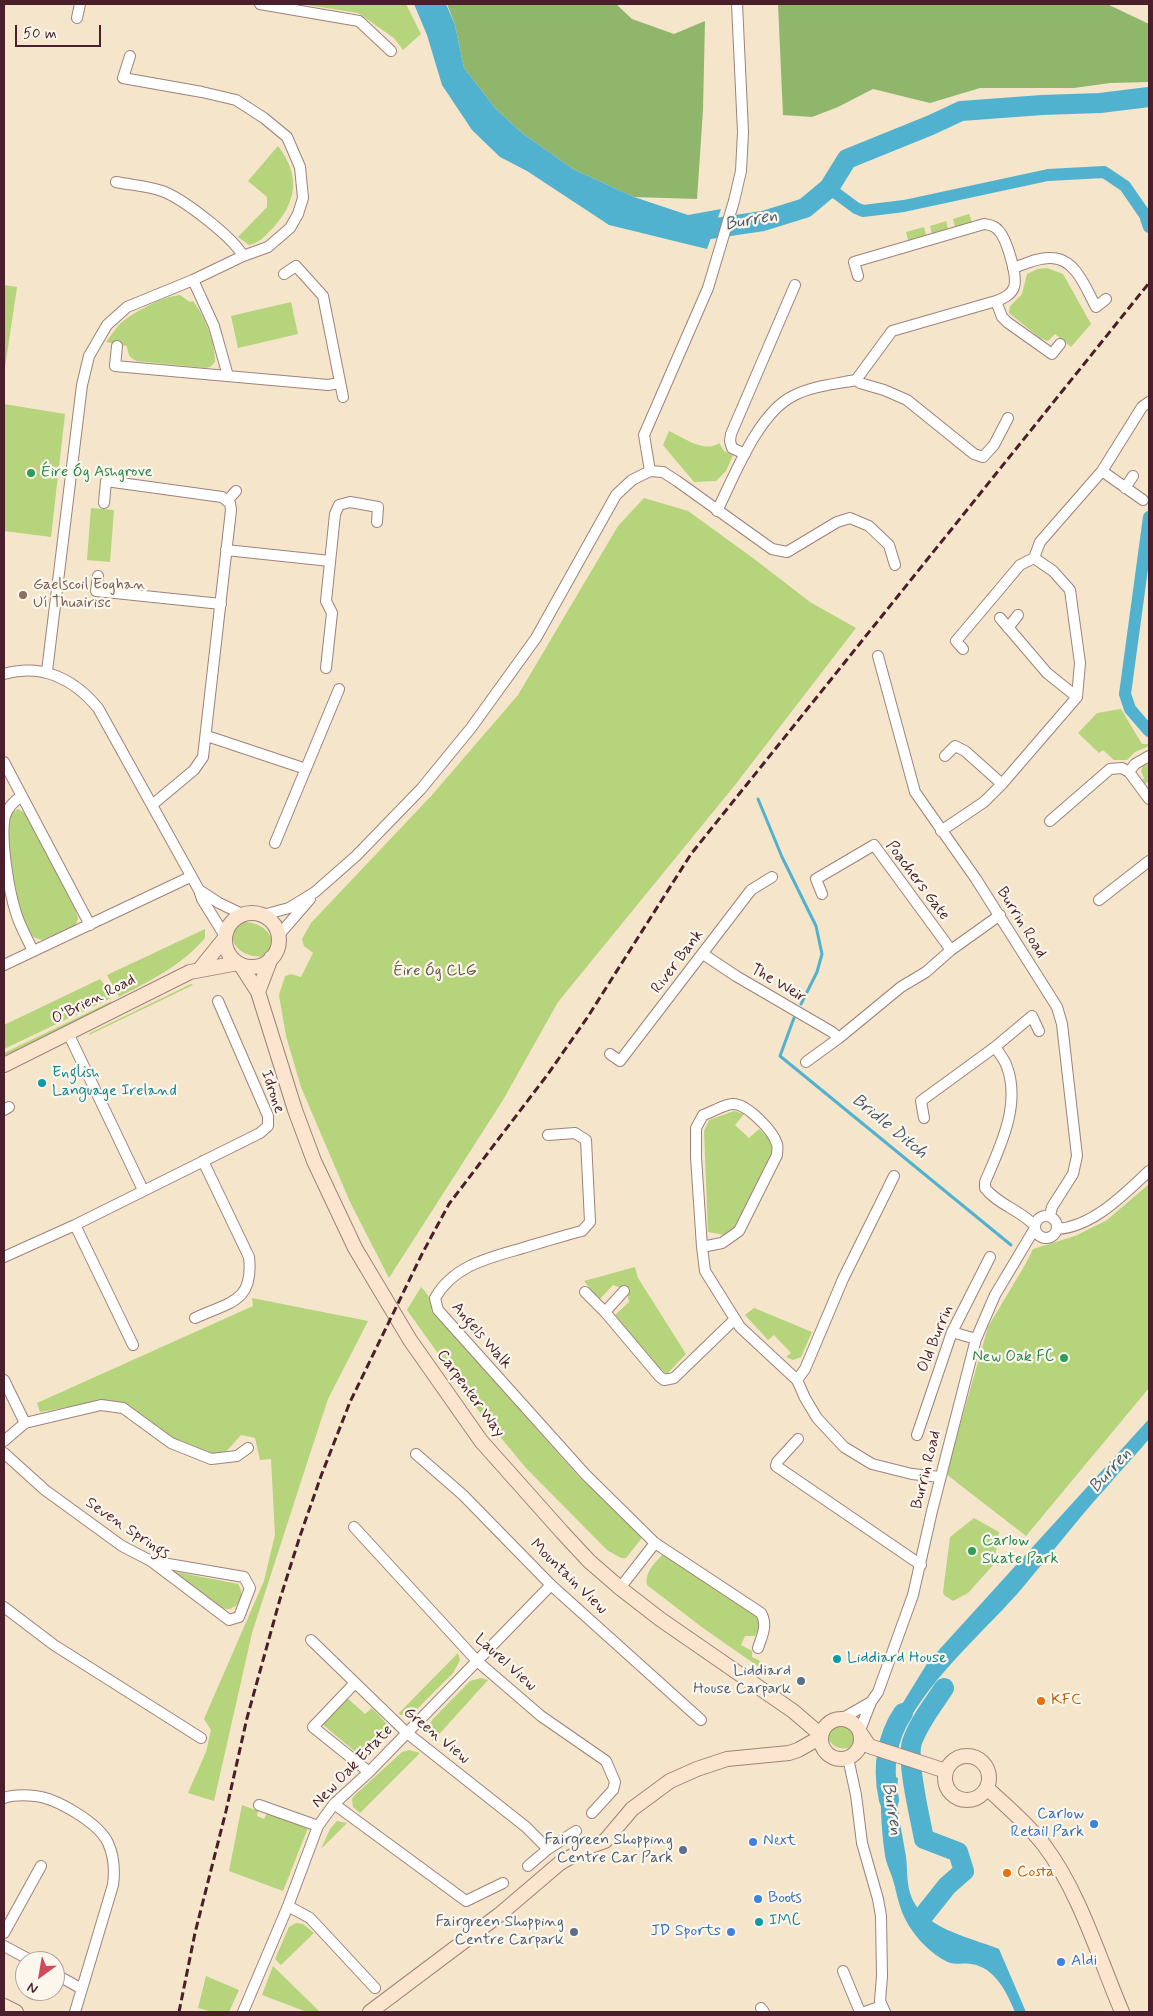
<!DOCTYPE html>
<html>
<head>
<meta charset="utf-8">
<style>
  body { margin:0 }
  #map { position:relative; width:1153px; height:2016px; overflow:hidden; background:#f4e5cb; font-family:Mynerve,sans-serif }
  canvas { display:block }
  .frame { position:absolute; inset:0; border:5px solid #4a1f2b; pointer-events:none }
  .north { position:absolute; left:15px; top:1951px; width:50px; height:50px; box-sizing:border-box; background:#fbf7ec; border:1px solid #b4a19f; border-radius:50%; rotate:212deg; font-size:14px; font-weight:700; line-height:20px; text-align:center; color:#4a1f2b }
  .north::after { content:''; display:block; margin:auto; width:18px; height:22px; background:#d1495b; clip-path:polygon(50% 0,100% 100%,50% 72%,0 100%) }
  .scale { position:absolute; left:15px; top:25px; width:86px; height:22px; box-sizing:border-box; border:2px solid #4a1f2b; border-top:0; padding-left:6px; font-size:15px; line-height:18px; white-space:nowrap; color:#4a1f2b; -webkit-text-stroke:4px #fbf7ec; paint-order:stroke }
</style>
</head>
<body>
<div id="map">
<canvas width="1153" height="2016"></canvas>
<div class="frame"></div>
<div class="north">N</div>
<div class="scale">50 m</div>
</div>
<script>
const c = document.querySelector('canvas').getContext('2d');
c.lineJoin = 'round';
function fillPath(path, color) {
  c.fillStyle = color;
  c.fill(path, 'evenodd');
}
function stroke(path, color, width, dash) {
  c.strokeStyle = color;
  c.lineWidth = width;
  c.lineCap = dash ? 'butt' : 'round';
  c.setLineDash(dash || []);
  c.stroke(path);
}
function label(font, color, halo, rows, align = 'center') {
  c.font = font + ' Mynerve,sans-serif';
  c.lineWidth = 4.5;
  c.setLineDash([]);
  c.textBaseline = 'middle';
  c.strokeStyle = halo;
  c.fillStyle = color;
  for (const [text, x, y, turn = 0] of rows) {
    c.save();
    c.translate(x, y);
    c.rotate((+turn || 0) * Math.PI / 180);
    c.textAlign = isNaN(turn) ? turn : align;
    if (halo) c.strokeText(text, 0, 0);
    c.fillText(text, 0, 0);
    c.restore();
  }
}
fillPath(new Path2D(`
  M308,4h98l15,30 -18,16 -9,-12 -36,-25 -50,-8z
  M278,146c23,30 19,57 -7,84 -7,7 -12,13 -22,15l-11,-8 29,-30v-10l-19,-16z
  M969,214l3,8 -17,5 -2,-8z
  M946,221l2,8 -16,5 -2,-8z
  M924,227l2,8 -18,5 -2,-8z
  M1047,268l16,6 28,50 -20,23 -16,-13 -7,7 -8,-3 -31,-25 1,-7 12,-12 5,-20 11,-5z
  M4,285l13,2 -13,87z
  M180,295l10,7 3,-1c12,16 22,40 22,61l-5,5 -5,1 -68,-7c-8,-3 -9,-7 -10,-15l-21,-4c4,-5 8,-11 12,-16 11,-12 45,-30 62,-31z
  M291,302l7,32 -60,14 -7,-32z
  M4,404l61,10 -14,123 -47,-6z
  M669,431c14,6 36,23 50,12l5,8 9,4 -7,16 -10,10 -22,1 -31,-37z
  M644,498l44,13 65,47 57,44 46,26 -121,157 -177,217 -55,98 -114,178 -39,-76 -49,-115 -15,-51 -7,-41 6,-19 6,-2 10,3 12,-24 -9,-7 -2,-7 9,-16 121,-128 86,-100 100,-169z
  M91,508l23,2 -4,52 -23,-2z
  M1121,709l21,35h7v2l-14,6 -8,8h-13l-11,-10 -4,3 -21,-20 19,-20z
  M1149,764v17l-4,3 -3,-4 2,-2 -3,-7 2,-5z
  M18,809l7,4 50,95 3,10 -2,7 -34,15c-3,-1 -8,-2 -10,-5 -13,-14 -29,-100 -22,-118 1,-4 4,-6 8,-8z
  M243,922c18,-1 39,16 24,33 -19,7 -46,-12 -29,-31z
  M205,929v9c-24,28 -54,42 -86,59l-12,-22z
  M100,979l9,11 2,8 -107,51v-24z
  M191,984l2,1 -104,50 1,-2z
  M112,1001l-3,5 -105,50v-3z
  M734,1111l10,3 -9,11 14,13 10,-9 15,15 1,7 -40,80 -11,4 -16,-3 -4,-101 5,-11z
  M1149,1184v204l-123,148 -80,-62 42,-147 37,-62 8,-16 42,-13 32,-16z
  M635,1267l3,11 48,76 -19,20 -8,-6 -44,-48v-5l14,-13 -2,-12 -14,-5 -14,15 -15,-19z
  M421,1287c11,11 11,20 20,33l138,157 59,53 3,6v3l-15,19h-5l-14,-8 -81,-82 -63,-76 1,-2 -57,-80z
  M252,1298l116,23 -40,78 -21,64 -55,170 -38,168 -26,-8 18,-41 5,-22 -7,-11 60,-138 11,-46 -4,-76 -11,1 -5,-22 -14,-3 -18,20h-8l-42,-17 -50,-34 -14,-4 -69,12 -3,-9 216,-97z
  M754,1308l58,24 -11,25 -8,3 -7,-3 5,-4 -17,-18 -6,5 -23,-25z
  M974,1518l25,14 -5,32 -26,29 -15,8 -9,-6 -1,-3 7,-55z
  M662,1555h3l89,58 5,9v7l-4,7h-10l-4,9 11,6v6l10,5 -3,5 -56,-39 -56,-43c-2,-13 7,-21 15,-30z
  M166,1570l72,14c7,9 2,24 -10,25 -4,0 -8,-2 -12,-4z
  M458,1653l2,7 -7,13 -41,41 -12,1 -1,-2z
  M481,1678l7,2 -55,61 -6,-9 5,-12 38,-39z
  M345,1696l20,18 7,-6c9,10 22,18 13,32l-7,-5 -20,19 -37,-31z
  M835,1725h12l9,9v8l-7,6c-10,2 -19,-2 -22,-13l3,-6z
  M409,1750l11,3 -60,60 -7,-6 -1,-8 3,-4 47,-43z
  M242,1805l16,6 -1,5 7,3 3,-6 41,15 -25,63 -54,-20z
  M337,1821l10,2 -26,26 9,-20z
  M296,1923l7,1 11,9 -33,32 -6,-6 14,-32z
  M273,1966l46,45 -1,1h-11l-45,-17z
  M206,1976l33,14 -10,22h-16l-15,-4z`), '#b5d47b');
fillPath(new Path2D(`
  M447,4h169l16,15 42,15 31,-13 -2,89 -6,89 -63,-2 -61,-28 -51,-36 -26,-24 -32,-41 -9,-43z
  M778,4h329l42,20v58l-39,1 -36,5h-94l-50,15 -57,-14 -35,18 -26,10 -29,-2z`), '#90b66b');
fillPath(new Path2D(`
  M414,4h32l9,21 9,43 32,41 26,24 51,36 61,28 54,18 33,-6 -14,40 -98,-24 -82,-54 -27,-14 -28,-27 -30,-45 -15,-50z
  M1149,93v12l-30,5 -1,-16 18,1z
  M1149,1419v20c-14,17 -29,32 -43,49 -31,34 -58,70 -88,105 -44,49 -90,86 -120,147l-13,-4 3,-9 40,-65z
  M881,1772l17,6c-3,26 3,48 7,73 3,13 1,29 5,42 10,35 59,44 89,56l27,63h-11c-8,-19 -20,-45 -44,-48 -13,-2 -15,3 -29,-5 -18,-11 -36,-32 -42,-53 -3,-8 -4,-17 -7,-26 -2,-8 -7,-16 -8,-25 -4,-27 -5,-55 -4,-83z`), '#51b2d0');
stroke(new Path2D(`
  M758,799l24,58 34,69 6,28 -5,18 -16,32
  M794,1018l-14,38 231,189`), '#51b2d0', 3);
stroke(new Path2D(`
  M829,188l27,20 7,3 41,-5 144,-31 56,-3 21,14 20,29 4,12
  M1149,517l-24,177 5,15 19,22`), '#51b2d0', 12);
stroke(new Path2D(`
  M687,229l9,2 67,-10 42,-13 24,-20 18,-29 84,-34 30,-14 81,-6 58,-2 49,-6
  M889,1800c-7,-30 -3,-62 14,-87
  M920,1920l27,-34 17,-15 -6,-19 -34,-13c-4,-22 -18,-78 -12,-97 7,-20 21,-37 32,-54`), '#51b2d0', 20);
const street = new Path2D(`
  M260,4l99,17 32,30
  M77,18l3,-14
  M116,182c15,3 32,4 46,9 20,7 71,46 81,65
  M1013,268c12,-4 26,-11 38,-10 25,0 35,31 45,49l10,-8
  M284,274l12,-8 27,30 20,101
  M858,276l-4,-14 130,-38c5,1 10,1 14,6 8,7 20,46 16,57 -2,7 -11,12 -18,14
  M193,280l21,46 14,50
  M117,346l-2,20 213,19 12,-2
  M856,380l4,3 24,7 23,10 67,54 9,3 11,-12 14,-27
  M745,454l-13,-6 -2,-7 1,-7 64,-149
  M650,471l13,1 14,9 95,68 15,3 50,-30 13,-4 19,8 20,19 6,20
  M1125,488l8,-12
  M1143,500l-41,-29 40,-64 7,-5
  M227,501l9,-10
  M104,503l2,-22 116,16 8,6 1,7 -28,247 -9,13 -42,35
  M717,511c17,-34 41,-98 76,-115 18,-10 43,-12 63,-16l36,-49 104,-30 6,16 5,5 45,32 8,-10
  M226,550l104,11
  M98,576l-2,15 125,13
  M1000,618l47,55 30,24
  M1008,628l10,-13
  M963,649l-7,-8 64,-76 14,-7 6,-16 62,-71
  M878,656l37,136 61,87 81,128 5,17 15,132 -4,18 -21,33 -2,9
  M326,668l6,-55 -6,-12 9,-87 4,-9 11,-3 28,5 -1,15
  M47,671l35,-286 7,-29 18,-31 20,-18 66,-27 50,-24 25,-9 22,-19 8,-14 5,-16 -3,-31 -13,-30 -23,-19 -28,-18 -34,-8 -79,-14 7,-22
  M4,674c38,-11 70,5 94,34l101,182 3,9 23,37
  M207,736l99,33
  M945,756l10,-10 10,5 37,33
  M4,762l86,163
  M1129,772l6,-8 14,-8
  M22,796c-8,5 -14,11 -17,20 -5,23 4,77 12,100 4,12 11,24 16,35
  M1050,821l60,-52 12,-1 7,4 20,27
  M941,831l43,-29 18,-18 75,-87 3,-34 -10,-73 -17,-19 -19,-13
  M275,843l64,-154
  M199,890l20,13 23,11
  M822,894l-6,-15 58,-34 77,105
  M1099,900l50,-39
  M263,915l26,-7 26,-16 41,-36 65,-67 50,-61 65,-90 80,-143 16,-15 18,-9 -6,-36 64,-147 26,-87 7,-30 2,-39 -6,-128
  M278,936l32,-37
  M703,954l33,22 96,56 7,6
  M4,965l186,-88
  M68,1033l75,157
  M995,1047c4,6 10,13 12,20 14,38 -7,80 -22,115v6c13,17 36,22 50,38
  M610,1054l10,7 131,-171 21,-13
  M806,1062l33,-24 62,-51 25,-15 25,-22 49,-35
  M4,1110l5,-3
  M924,1118l-3,-17 74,-54 37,-31 7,15
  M548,1135l27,-2 11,7 4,82 -8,9c-20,5 -39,11 -59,17 -34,10 -69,17 -88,50l3,12 147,164 70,69 106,70c7,12 1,23 -3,35
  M1035 1227a11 11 0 1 1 22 0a11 11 0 1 1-22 0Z
  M75,1225l58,120
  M1057,1229c36,-2 67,-35 92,-58
  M702,1247l20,-4 17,-12 38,-76c0,-3 1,-7 0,-11 -4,-13 -30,-41 -45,-40 -9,1 -20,8 -29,11l-7,13v29l6,90 3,24 35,56 57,53 8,18 12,20 27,29 28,17 40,10 28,3
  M4,1257l71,-32 185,-92 8,-7v-10l-50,-115
  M585,1292l20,20 54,64 5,4 10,-2 61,-59
  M605,1312l19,-21
  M195,1318c35,-16 59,-16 54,-61l-46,-96
  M952,1332l24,7
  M4,1380l21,43
  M797,1380l8,-11 38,-90 51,-103
  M917,1435l35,-103 38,-75
  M798,1439l-21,23 -1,4 145,99
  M4,1441l21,-18 76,-18 22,3 48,35 40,16 26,-3 11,-8
  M4,1453l41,37 77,56 29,15 78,59 10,-3 11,-29 -6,-11 -93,-16
  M416,1454l47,41 88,90 150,135
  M354,1527l123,134 64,55 65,45 9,21 -2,8 -21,23
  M620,1588l35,-45
  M4,1607l50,38 147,93
  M311,1640l96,93 119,94 22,22 -20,17
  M354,1684l-41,43 56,45
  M843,1718l28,-16
  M860,1730l11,-28 7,-10 35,-97 19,-84 44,-172 19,-44 40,-67
  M848,1758l8,37 6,48 16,56 3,17 1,60 -2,25 5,11
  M4,1798c9,-3 21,-3 31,-2 21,2 64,27 73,47 6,13 7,27 5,42l-38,127
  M334,1804l132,97 37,-18
  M259,1805l59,21
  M548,1849l28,-18
  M288,1906l22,12 65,70
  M4,1933l37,-67
  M4,1946l28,15
  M843,1971l17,41
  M55,1974l27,15
  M761,2008l3,4
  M243,2012l45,-106 30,-80 16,-22 35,-32 182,-187
  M865,2012l17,-6`);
const secondary = new Path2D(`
  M225 940a27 27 0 1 1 54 0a27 27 0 1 1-54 0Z
  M240,964l18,28 37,118 19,51 41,87 55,92 71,101 81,91 27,29 31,27 40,31 133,92 28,24
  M200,969l25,-31
  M258,992l13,-34
  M4,1065l186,-93 48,-9
  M821 1739a20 20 0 1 1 40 0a20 20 0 1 1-40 0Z
  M861,1734l8,12 77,25
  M945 1778a22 22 0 1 1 44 0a22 22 0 1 1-44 0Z
  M987,1788c19,18 41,36 57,57 35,46 55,113 78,167
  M4,2006l12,6
  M370,2012l129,-97 61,-52 28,-16 17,-6 27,-32 38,-28 27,-12 30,-10 62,-6 9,-3 23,-13`);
stroke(street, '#9f827b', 12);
stroke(secondary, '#9f827b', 16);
stroke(street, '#fff', 10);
stroke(secondary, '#fce5cf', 14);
stroke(new Path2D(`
  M179,2012l16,-79 31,-122 21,-93 33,-119 20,-63 21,-60 29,-74 72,-148 27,-50 99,-130 39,-56 104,-164 458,-571`), '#4a1f2b', 3, [8, 4]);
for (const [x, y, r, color] of [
  [31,473,5,"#2e9e5b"],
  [23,595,5,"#8d6e63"],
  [42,1083,5,"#0f9aa8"],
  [1064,1358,5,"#2e9e5b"],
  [972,1551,5,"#2e9e5b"],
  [837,1659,5,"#0f9aa8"],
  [801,1681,5,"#5c6f8a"],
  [1041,1701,5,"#e8710a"],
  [1094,1824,5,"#3f7fe0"],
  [753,1842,5,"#3f7fe0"],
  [683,1850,5,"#5c6f8a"],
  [1007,1873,5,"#e8710a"],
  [758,1899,5,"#3f7fe0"],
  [759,1922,5,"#0f9aa8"],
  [574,1932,5,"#5c6f8a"],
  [731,1932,5,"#3f7fe0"],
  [1061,1962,5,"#3f7fe0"]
]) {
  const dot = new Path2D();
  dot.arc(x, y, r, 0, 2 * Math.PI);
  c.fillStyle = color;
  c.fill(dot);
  stroke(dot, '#fbf7ec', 2);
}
label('16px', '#27864d', '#fbf7ec', [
  ["Éire Óg Ashgrove",41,473],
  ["New Oak FC",1054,1358,"right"],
  ["Carlow",982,1542],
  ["Skate Park",982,1560]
], 'left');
label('16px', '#785e54', '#fbf7ec', [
  ["Gaelscoil Eoghan",33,586],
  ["Uí Thuairisc",33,604]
], 'left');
label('16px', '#4a1f2b', '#fbf7ec', [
  ["Poachers Gate",917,881,53],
  ["Burrin Road",1021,923,58],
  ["River Bank",678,962,-53],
  ["The Weir",778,984,30],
  ["O'Brien Road",94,1000,-27],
  ["Idrone",272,1092,71],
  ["Angels Walk",481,1336,49],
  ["Old Burrin",936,1339,-68],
  ["Carpenter Way",470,1394,54],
  ["Burrin Road",927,1470,-76],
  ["Seven Springs",127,1529,34],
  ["Mountain View",568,1577,44],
  ["Laurel View",505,1663,42],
  ["Green View",436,1736,39],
  ["New Oak Estate",353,1767,-46]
]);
label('16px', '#6a5543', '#fbf7ec', [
  ["Éire Óg CLG",435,972]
]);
label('16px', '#0d838f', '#fbf7ec', [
  ["English",52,1074],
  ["Language Ireland",52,1092],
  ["Liddiard House",847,1659],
  ["IMC",769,1922]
], 'left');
label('16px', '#4e5e75', '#fbf7ec', [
  ["Liddiard",791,1672],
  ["House Carpark",791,1690],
  ["Fairgreen Shopping",673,1841],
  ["Centre Car Park",673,1859],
  ["Fairgreen Shopping",564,1923],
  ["Centre Carpark",564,1941]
], 'right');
label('16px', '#c56008', '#fbf7ec', [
  ["KFC",1051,1701],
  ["Costa",1017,1873]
], 'left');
label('16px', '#366cbe', '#fbf7ec', [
  ["Carlow",1084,1815,"right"],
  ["Retail Park",1084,1833,"right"],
  ["Next",763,1842],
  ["Boots",768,1899],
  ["JD Sports",721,1932,"right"],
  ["Aldi",1071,1962]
], 'left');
label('italic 18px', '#4d5a6d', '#fbf7ec', [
  ["Burren",751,221,-11],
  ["Bridle Ditch",889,1127,39],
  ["Burren",1111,1471,-48],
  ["Burren",891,1809,80]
]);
</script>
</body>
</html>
